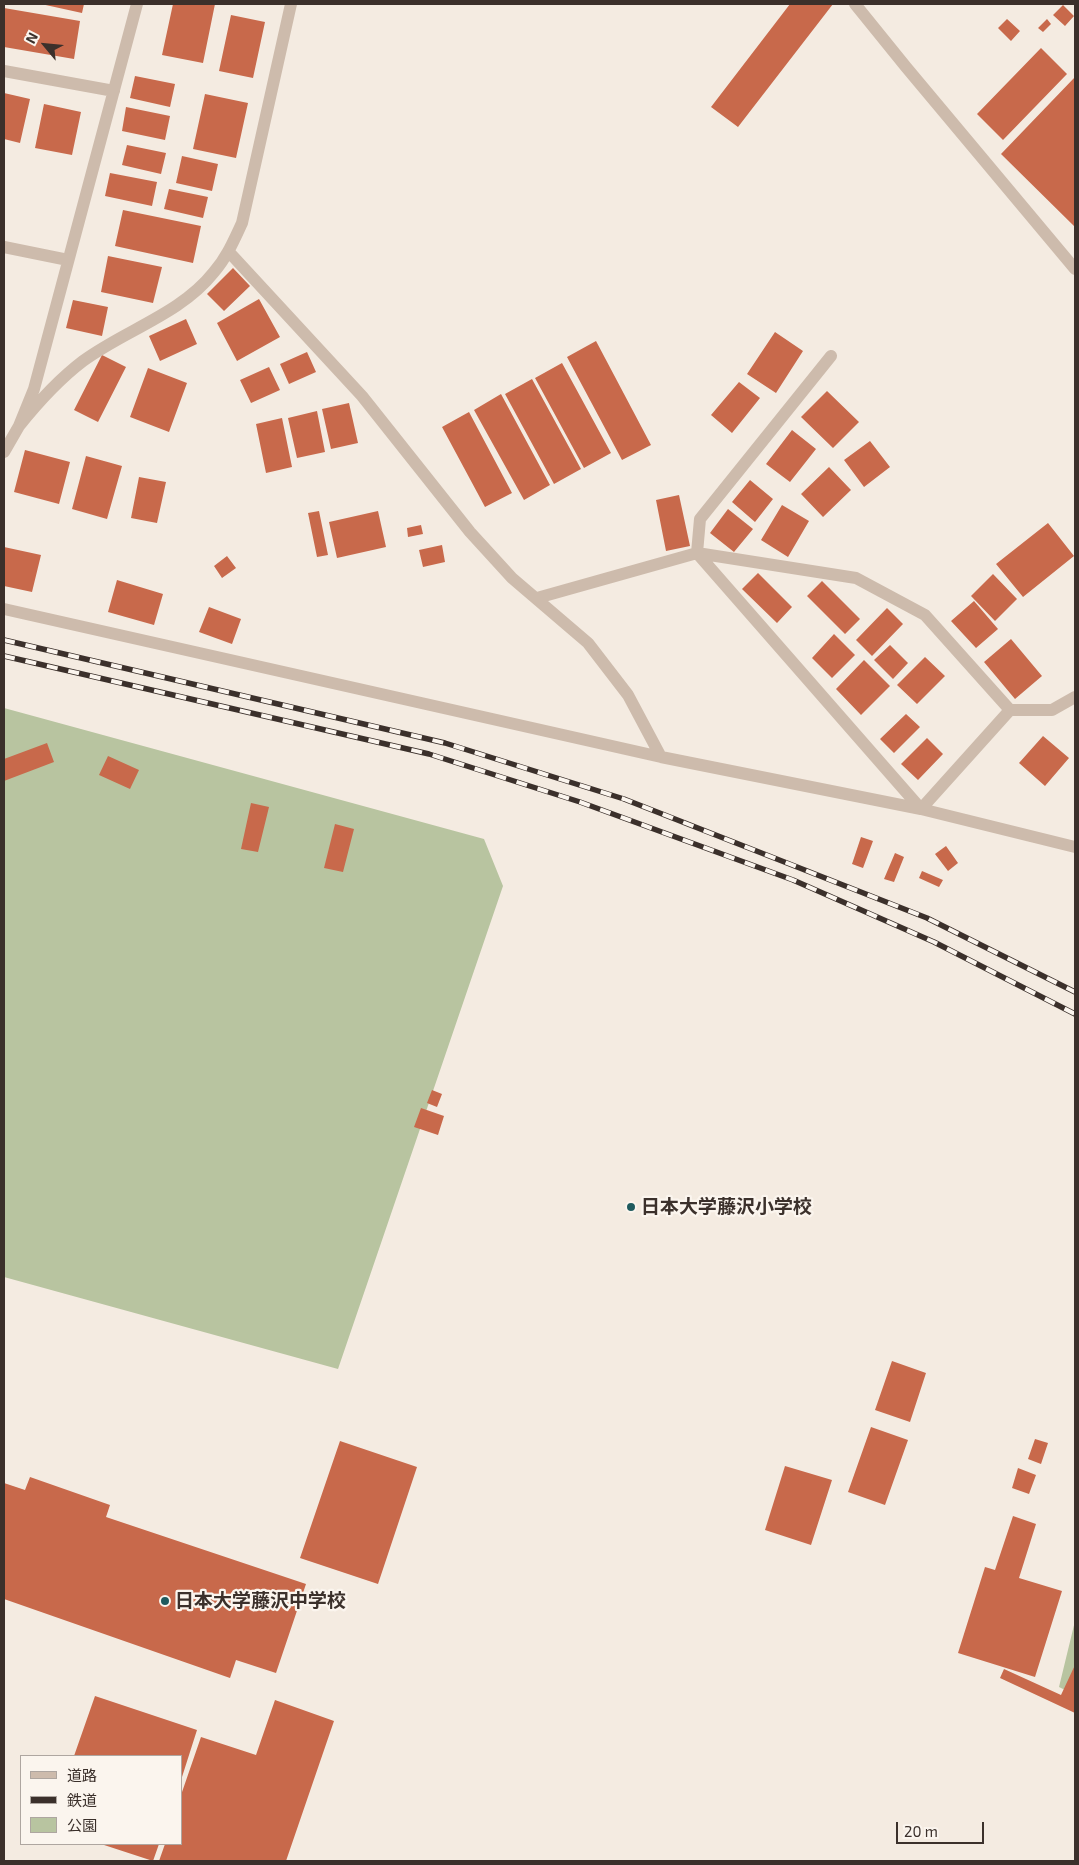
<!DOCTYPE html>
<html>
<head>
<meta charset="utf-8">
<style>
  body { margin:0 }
  #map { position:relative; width:1079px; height:1865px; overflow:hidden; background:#f4ebe1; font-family:"Exo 2","Noto Sans JP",sans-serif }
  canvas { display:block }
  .frame { position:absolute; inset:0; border:5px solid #3b302b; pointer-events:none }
  .legend { position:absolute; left:20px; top:1755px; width:162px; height:90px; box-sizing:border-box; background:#fbf5ee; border:1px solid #aea6a0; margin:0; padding:6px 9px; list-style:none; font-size:15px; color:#3b302b }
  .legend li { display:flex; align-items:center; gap:10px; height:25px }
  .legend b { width:25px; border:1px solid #aea6a0 }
  .north { position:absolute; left:20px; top:20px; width:50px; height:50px; -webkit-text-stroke:4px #fbf5ee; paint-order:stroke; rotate:298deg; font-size:14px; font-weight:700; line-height:20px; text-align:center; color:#3b302b }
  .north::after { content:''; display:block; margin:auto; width:18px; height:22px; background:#3b302b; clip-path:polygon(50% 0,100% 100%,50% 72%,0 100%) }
  .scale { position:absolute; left:896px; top:1822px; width:88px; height:22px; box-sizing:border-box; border:2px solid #3b302b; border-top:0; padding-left:6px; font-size:15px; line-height:18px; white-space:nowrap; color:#3b302b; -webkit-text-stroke:4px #fbf5ee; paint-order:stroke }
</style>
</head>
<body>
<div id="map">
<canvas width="1079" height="1865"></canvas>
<div class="frame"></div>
<ul class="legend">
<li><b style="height:6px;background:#cdbbac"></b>道路</li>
<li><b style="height:6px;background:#3b302b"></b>鉄道</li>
<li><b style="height:14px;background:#b8c4a0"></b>公園</li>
</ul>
<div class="north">N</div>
<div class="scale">20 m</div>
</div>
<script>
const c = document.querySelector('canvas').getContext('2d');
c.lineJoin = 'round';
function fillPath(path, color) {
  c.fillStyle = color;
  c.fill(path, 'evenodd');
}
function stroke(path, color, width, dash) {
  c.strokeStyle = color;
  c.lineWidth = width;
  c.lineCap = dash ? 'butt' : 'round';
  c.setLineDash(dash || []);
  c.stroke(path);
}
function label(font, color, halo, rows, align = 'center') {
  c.font = font + ' "Exo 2","Noto Sans JP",sans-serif';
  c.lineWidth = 4.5;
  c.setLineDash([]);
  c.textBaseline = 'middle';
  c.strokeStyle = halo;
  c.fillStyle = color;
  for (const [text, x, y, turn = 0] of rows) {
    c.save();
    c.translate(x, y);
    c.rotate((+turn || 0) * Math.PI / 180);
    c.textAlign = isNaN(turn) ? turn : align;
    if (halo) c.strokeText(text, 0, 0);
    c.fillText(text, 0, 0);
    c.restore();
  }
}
fillPath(new Path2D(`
  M4,708l480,131 19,47 -165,483 -334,-92z
  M1075,1621v74l-16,-8z`), '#b8c4a0');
fillPath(new Path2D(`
  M41,4h43l-2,9z
  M173,4h42l-12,59 -41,-8z
  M790,4h43l-95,123 -27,-20z
  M1063,5l11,11 -9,10 -12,-11z
  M4,8l76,13 -6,38 -70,-12z
  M231,15l34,7 -12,56 -34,-7z
  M1007,19l13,12 -9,10 -13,-13z
  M1047,19l4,5 -8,8 -5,-4z
  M1041,48l26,26 -64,66 -26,-26z
  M135,76l40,8 -5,23 -40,-9z
  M1075,77v150l-74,-73z
  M4,93l26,6 -10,44 -16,-4z
  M205,94l43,9 -12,55 -43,-9z
  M44,104l37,8 -9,43 -37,-7z
  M126,107l44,9 -5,24 -43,-9z
  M127,145l39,8 -5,21 -39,-9z
  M182,156l36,8 -6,27 -36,-8z
  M110,173l47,9 -5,24 -47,-10z
  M169,189l39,8 -5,21 -39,-9z
  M123,210l78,16 -8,37 -78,-17z
  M108,256l54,11 -9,36 -52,-11z
  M233,268l17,18 -26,25 -17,-17z
  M259,299l21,38 -43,24 -20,-38z
  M73,300l35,7 -6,29 -36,-8z
  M186,319l11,25 -37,17 -11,-25z
  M775,332l28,19 -27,42 -29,-19z
  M596,341l55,104 -29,15 -55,-103z
  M307,352l9,20 -27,12 -9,-20z
  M102,355l24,12 -28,55 -24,-12z
  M562,363l49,90 -27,15 -49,-90z
  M269,367l11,23 -29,13 -11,-23z
  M148,368l39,15 -18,49 -39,-15z
  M532,379l49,90 -27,15 -49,-90z
  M739,382l21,16 -28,35 -21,-18z
  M827,391l32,31 -26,26 -32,-31z
  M501,394l49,91 -26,15 -50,-90z
  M349,403l9,40 -27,6 -9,-40z
  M317,411l8,41 -28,6 -9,-40z
  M469,412l43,81 -27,14 -43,-80z
  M282,418l10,49 -26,6 -10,-49z
  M792,430l24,19 -26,33 -24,-18z
  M870,441l20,26 -26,20 -20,-27z
  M25,450l45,12 -11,42 -45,-12z
  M86,456l36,10 -15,53 -35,-10z
  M829,467l22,23 -28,27 -22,-23z
  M139,477l27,5 -9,41 -26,-5z
  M750,480l23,19 -18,23 -23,-20z
  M679,495l11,51 -24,5 -10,-51z
  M782,505l27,16 -21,36 -27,-17z
  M728,509l25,20 -19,23 -24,-19z
  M319,511l9,44 -11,2 -9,-44z
  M378,511l8,36 -49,11 -8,-36z
  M1048,523l26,33 -51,41 -27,-33z
  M421,525l2,9 -15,3 -1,-9z
  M442,545l3,17 -22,5 -4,-17z
  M4,547l37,8 -9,37 -28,-6z
  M227,556l9,12 -14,10 -8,-12z
  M758,573l34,34 -15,16 -35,-34z
  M993,574l24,25 -22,22 -24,-25z
  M117,580l46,14 -9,31 -46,-13z
  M822,581l38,38 -15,15 -38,-38z
  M974,601l24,28 -22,19 -25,-27z
  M209,607l32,12 -9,25 -33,-12z
  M887,608l16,16 -31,32 -16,-16z
  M834,634l21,21 -23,23 -20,-20z
  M1011,639l31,37 -27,23 -31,-37z
  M890,645l18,18 -15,16 -19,-19z
  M925,657l20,19 -28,28 -20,-19z
  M864,660l26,26 -29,29 -25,-26z
  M906,714l14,13 -26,26 -14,-14z
  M1043,736l26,22 -24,28 -26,-23z
  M927,738l16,16 -25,26 -17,-16z
  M47,743l7,19 -50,19v-22z
  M108,756l31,14 -9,19 -31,-14z
  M251,803l18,4 -11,45 -17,-3z
  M335,824l19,5 -11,43 -19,-4z
  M861,837l12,4 -10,27 -11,-4z
  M946,846l12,17 -10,8 -13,-17z
  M895,853l9,4 -10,25 -10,-3z
  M922,871l21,9 -4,7 -20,-9z
  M432,1090l10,4 -5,13 -10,-4z
  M421,1108l23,8 -6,19 -24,-8z
  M892,1361l34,12 -16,49 -35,-12z
  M871,1427l37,13 -23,65 -37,-13z
  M1035,1439l13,4 -7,21 -13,-5z
  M340,1441l77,26 -39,117 -78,-26z
  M785,1466l47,14 -21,65 -46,-15z
  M1018,1468l18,7 -7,19 -17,-6z
  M30,1477l80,28 -4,12 200,67 -30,89 -40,-13 -6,18 -226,-79v-116l21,7z
  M1013,1516l23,8 -17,54 43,13 -27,86 -77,-24 27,-86 10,3z
  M1075,1665v48l-75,-35 4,-9 57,26z
  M95,1696l102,34 -15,47 -1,-21h-107z
  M275,1700l59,21 -48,140h-127l6,-17h16v-49l20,-58 55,18z
  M101,1844h58l-6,17z`), '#c8694b');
stroke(new Path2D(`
  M855,4l51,63 169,202
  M4,71l110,20
  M4,247l64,13
  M229,252l133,144 108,136 42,46 76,65 40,52 33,62
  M831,356l-131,163 -3,34 224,256 89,-99h42l23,-13
  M19,426c20,-25 39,-46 64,-65 42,-31 98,-47 131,-89 13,-15 20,-32 28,-49l49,-219
  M4,452l15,-26 15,-37 103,-385
  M537,598l160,-45 159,25 69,37 85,95
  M4,609l657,148 260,52 154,38`), '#cdbbac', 12);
const rail = new Path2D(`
  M4,640l441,103 179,56 303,119 148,74
  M4,656l425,98 151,48 213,78 141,62 141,72`);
stroke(rail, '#3b302b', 5.5);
stroke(rail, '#fbf5ee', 4, [11]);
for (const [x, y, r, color] of [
  [631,1207,5,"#1f5a5e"],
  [165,1601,5,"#1f5a5e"]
]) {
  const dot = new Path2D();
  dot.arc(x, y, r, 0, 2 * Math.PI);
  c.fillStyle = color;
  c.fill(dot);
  stroke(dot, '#fbf5ee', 2);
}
label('bold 19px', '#3b302b', '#fbf5ee', [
  ["日本大学藤沢小学校",641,1207],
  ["日本大学藤沢中学校",175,1601]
], 'left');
</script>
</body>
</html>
